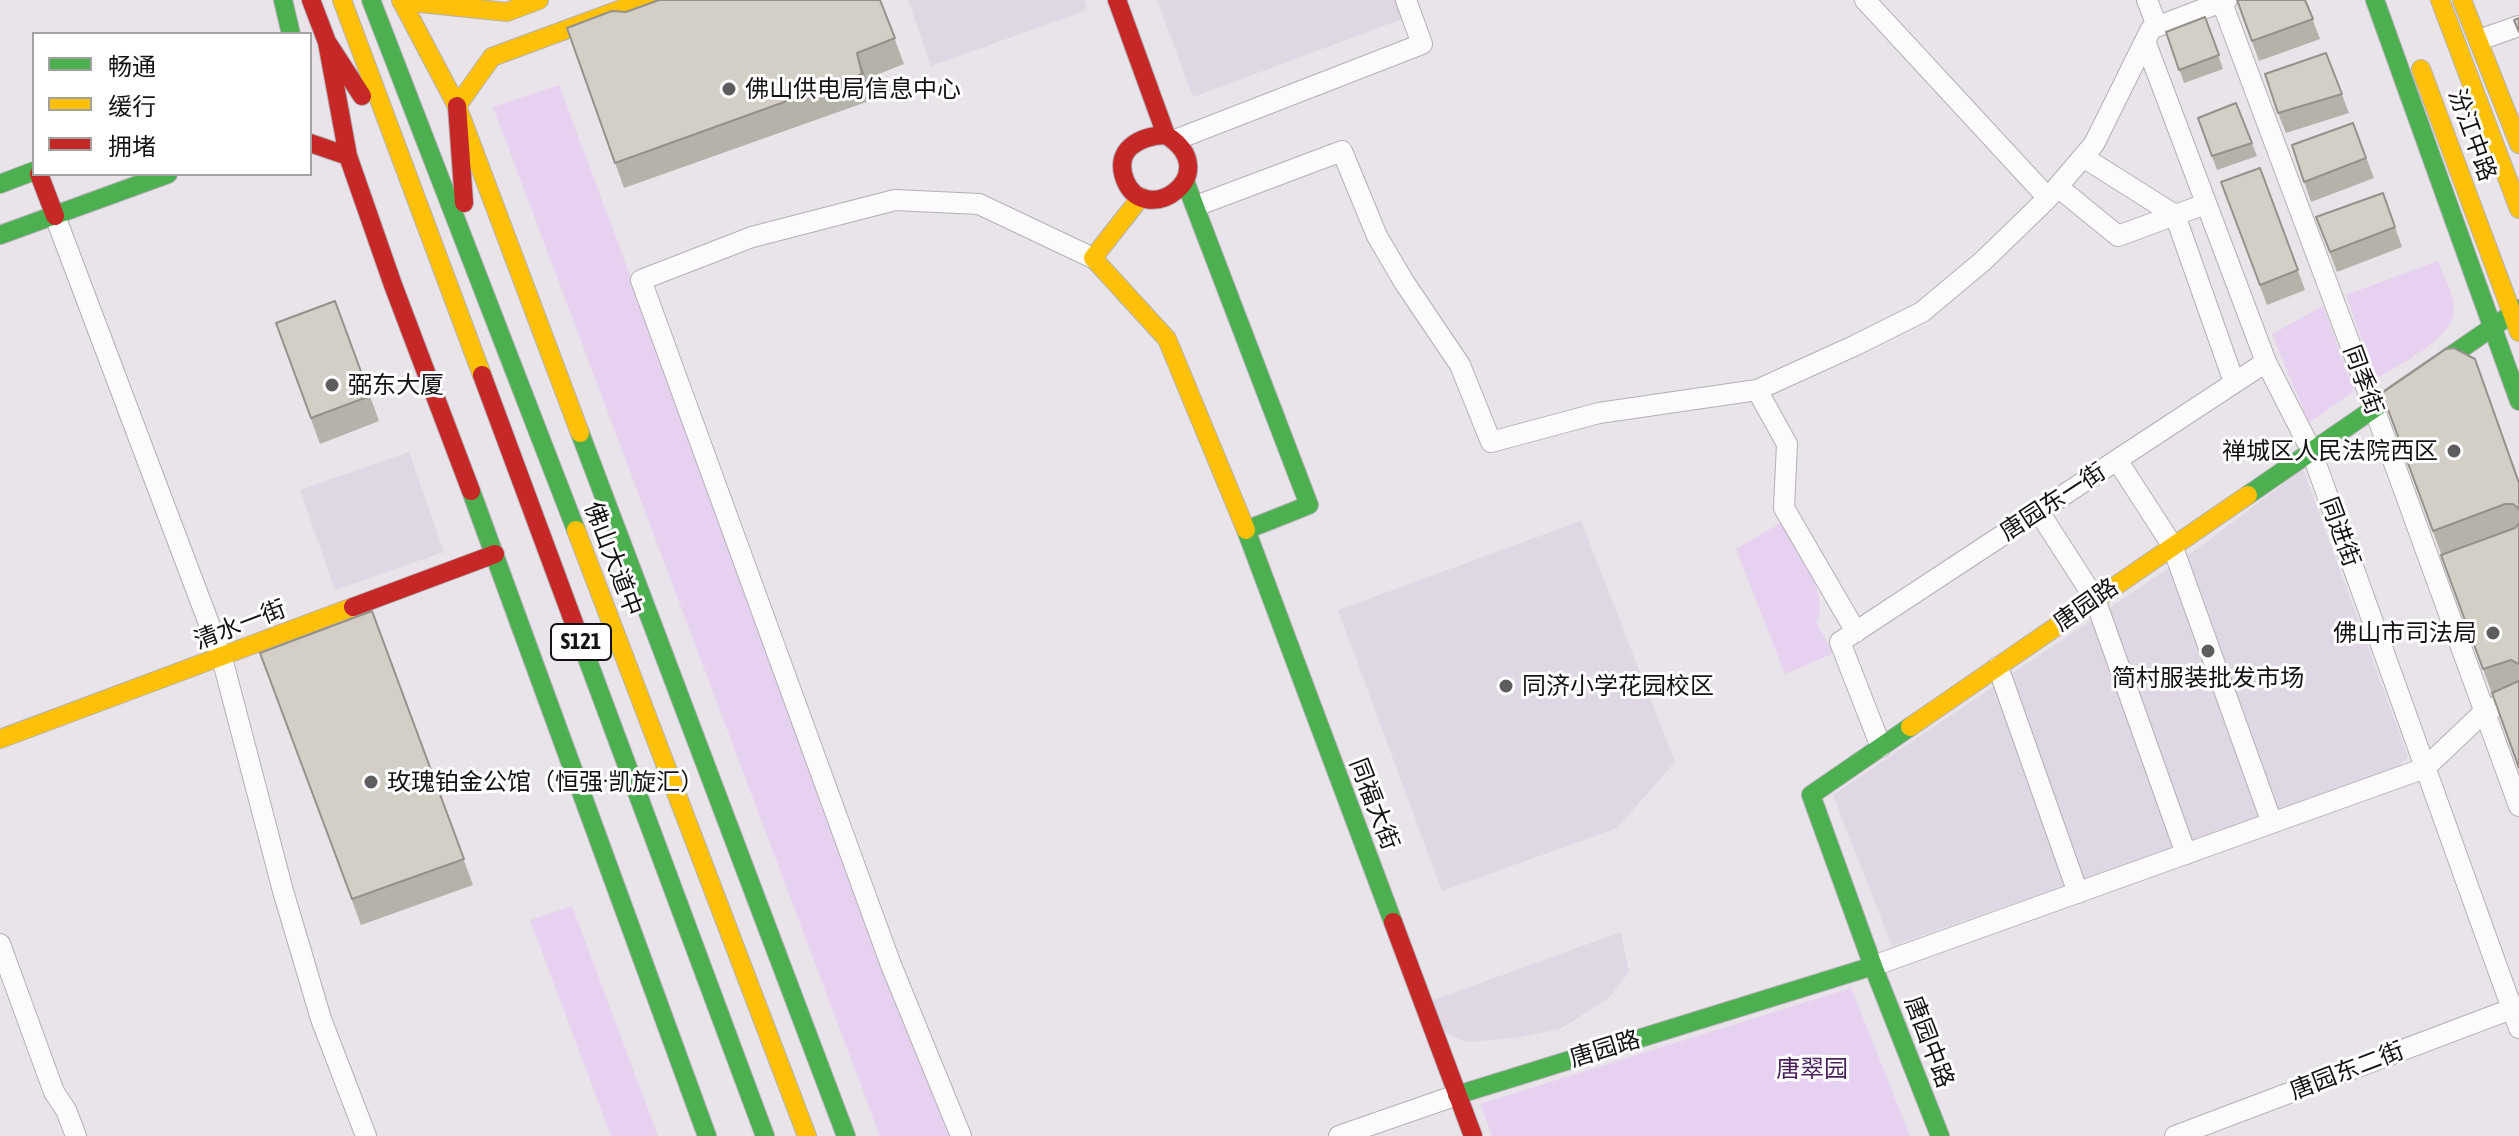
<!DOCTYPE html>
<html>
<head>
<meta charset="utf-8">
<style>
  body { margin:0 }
  #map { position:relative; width:2519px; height:1136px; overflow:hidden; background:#e8e4ea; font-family:"Asap Condensed","Noto Sans SC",sans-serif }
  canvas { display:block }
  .legend { position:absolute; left:32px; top:32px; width:280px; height:144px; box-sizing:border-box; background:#fff; border:2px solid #a1a0a2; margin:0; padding:10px 14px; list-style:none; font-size:24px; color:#151216 }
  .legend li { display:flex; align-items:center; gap:16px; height:40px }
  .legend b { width:40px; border:2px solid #a1a0a2 }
</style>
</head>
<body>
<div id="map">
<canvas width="2519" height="1136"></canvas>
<ul class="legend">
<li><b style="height:10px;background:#4caf50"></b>畅通</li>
<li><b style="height:10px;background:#ffc107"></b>缓行</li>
<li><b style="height:10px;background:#c62828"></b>拥堵</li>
</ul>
</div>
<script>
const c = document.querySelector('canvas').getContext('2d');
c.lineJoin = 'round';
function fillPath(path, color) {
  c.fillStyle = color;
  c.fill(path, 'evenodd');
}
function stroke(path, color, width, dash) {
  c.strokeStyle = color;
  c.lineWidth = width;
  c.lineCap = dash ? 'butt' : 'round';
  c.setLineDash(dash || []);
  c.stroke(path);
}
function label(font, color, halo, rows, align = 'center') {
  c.font = font + ' "Asap Condensed","Noto Sans SC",sans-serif';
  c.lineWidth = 6;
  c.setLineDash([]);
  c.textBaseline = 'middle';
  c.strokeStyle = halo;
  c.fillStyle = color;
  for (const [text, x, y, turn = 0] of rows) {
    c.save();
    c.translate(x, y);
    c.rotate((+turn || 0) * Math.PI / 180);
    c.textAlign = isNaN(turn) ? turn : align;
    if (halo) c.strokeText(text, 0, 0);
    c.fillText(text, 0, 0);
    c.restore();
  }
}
fillPath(new Path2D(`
  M908,0h176l3,10 -156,56z
  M1157,0h242l6,18 -212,79z
  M409,452l35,100 -109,38 -35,-100z
  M2303,469l105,288 -12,12 -504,177 -59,-151 371,-251z
  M1581,521l94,241 -58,66 -175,63 -104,-281z
  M1621,932l8,40 -20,26 -49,31 -45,9 -47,4 -25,-10 -12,-31z`), '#dfd7e3');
fillPath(new Path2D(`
  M559,85l393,1051h-72l-387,-1029z
  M2438,261c5,14 16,34 16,48 0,30 -55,55 -78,70l-30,-84z
  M2323,306l31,85 -45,32 -37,-89z
  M1782,522c13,26 50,73 34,101l18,30 -49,21 -49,-125z
  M572,906l86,230h-47l-81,-216z
  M1851,988l59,148h-418l-12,-32z`), '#e6d2f0');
const street = new Path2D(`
  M1865,0l183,198
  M2147,0l10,26
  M2221,0l153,408 145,398
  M2479,40l40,-14
  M2145,41l121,321 45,88 208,578
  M1175,140l247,-96 -16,-44
  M2083,157l92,58 31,-11
  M2058,187l60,49 57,-21 59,167
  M1196,206l146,-55 35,85 27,46 56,83 31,77 108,-29 158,-23 99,-45 66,-33 61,-51 65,-63 46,-54 57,-115 76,-29
  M55,216l167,442 61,233 38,128 45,117
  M1757,390l30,54 -3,64 72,124
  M2117,460l55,85 100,278
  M2039,512l56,87 91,255
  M1998,667l80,226
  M1881,747l-41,-105 426,-280
  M0,944l54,148 12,18 10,26
  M1873,966l552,-198 60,-57 34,-13
  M961,1136l-70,-171 -250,-685 111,-43 143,-37 84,4 114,54
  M1339,1136l118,-41
  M2175,1136l344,-130`);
const fast = new Path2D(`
  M283,0l8,34
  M371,0l205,530
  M2375,0l144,401
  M1185,181l124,324 -63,25 147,392
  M0,184l34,-13
  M0,235l168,-61
  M580,433l266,703
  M471,491l236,645
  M2248,495l271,-186
  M584,650l181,486
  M1910,727l-99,68 62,171 67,170
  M1457,1095l416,-129`);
const slow = new Path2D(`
  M342,0l140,375
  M401,0l56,106 123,327
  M2440,0l79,209
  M2462,0l57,144
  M401,1l106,11 32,-12
  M2421,69l98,263
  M457,106l35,-49 154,-57
  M1141,197l-48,61 74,81 79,191
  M576,530l231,606
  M1910,727l338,-232
  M0,739l353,-132`);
const jam = new Path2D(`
  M311,0l16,42 21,114 45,129 78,206
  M1117,0l49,135c61,39 -21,95 -41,45 -12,-31 15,-44 41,-45
  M327,42l35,54
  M457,106l7,97
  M310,143l38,13
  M39,174l16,42
  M482,375l102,275
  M353,607l142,-53
  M1393,922l80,214`);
stroke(street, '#b3b0b5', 22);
stroke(fast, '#b3b0b5', 20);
stroke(slow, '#b3b0b5', 20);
stroke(jam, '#b3b0b5', 20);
stroke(street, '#fcfbfc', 20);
stroke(fast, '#4caf50', 18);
stroke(slow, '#ffc107', 18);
stroke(jam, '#c62828', 18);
fillPath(new Path2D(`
  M880,0l24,64 -38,15 6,21 -248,88 -57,-160 59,-16z
  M2237,0h68l15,39 -61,22z
  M2205,17l18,52 -39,14 -18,-51z
  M2326,53l23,60 -63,20 -8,-20z
  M2236,103l21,53 -40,14 -19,-52z
  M2353,123l21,55 -63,24 -19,-57z
  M2260,168l45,122 -38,15 -46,-123z
  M2383,193l19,54 -65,25 -21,-55z
  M335,301l44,120 -59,23 -44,-121z
  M2382,393l137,89v286l-68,-187z
  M372,611l101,274 -112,40 -101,-272z`), '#b5b2aa');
fillPath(new Path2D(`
  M857,53l9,26 6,21 -10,-26z`), '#94918b');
const building = new Path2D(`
  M659,0h221l15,38 -38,15 5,21 -247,89 -48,-135 45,-17 14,1z
  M2237,0h68l8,19 -61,22z
  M2205,17l14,38 -40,15 -13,-38z
  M2519,18v14l-5,-12z
  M2326,53l16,41 -64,19 -13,-39z
  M2236,103l16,40 -40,13 -14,-38z
  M2353,123l13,35 -62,24 -12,-37z
  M2260,168l38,102 -38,15 -39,-103z
  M2383,193l12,34 -65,25 -14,-35z
  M335,301l35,95 -59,22 -35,-95z
  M2454,348l21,11 44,124v26l-6,-5h-8l-72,27 -51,-138 64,-44z
  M2519,523v141l-8,-4 -28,9 -42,-114 74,-27z
  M372,611l92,248 -112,40 -92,-246z
  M2519,681v87l-27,-75z`);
fillPath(building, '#d3cfc6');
stroke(building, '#94918b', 2);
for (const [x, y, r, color] of [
  [729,89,8,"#5f5c60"],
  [332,385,8,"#5f5c60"],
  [2454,451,8,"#5f5c60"],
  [2493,633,8,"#5f5c60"],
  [2208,651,8,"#5f5c60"],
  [1506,686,8,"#5f5c60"],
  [371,782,8,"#5f5c60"]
]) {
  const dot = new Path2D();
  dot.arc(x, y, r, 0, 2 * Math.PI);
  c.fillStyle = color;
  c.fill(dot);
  stroke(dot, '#fff', 3);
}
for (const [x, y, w] of [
  [581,642,60]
]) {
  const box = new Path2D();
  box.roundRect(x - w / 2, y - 18, w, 36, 6);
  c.fillStyle = '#fff';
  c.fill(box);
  stroke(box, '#151216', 2);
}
label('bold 22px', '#151216', null, [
  ["S121",581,642]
]);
label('24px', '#151216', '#fff', [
  ["佛山供电局信息中心",745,89],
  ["弼东大厦",348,385],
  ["禅城区人民法院西区",2438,451,"right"],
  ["佛山市司法局",2477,633,"right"],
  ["简村服装批发市场",2208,678,"center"],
  ["同济小学花园校区",1522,686],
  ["玫瑰铂金公馆（恒强·凯旋汇）",387,782]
], 'left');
label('24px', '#151216', '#fff', [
  ["汾江中路",2472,135,70],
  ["同季街",2363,380,70],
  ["唐园东一街",2053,502,-33],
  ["同进街",2340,532,70],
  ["佛山大道中",613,559,69],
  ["唐园路",2086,605,-35],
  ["清水一街",240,625,-21],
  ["同福大街",1374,804,69],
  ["唐园中路",1929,1042,69],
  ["唐园路",1605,1049,-17],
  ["唐园东二街",2347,1071,-21]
]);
label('24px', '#491f5b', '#fff', [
  ["唐翠园",1812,1069]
]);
</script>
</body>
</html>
